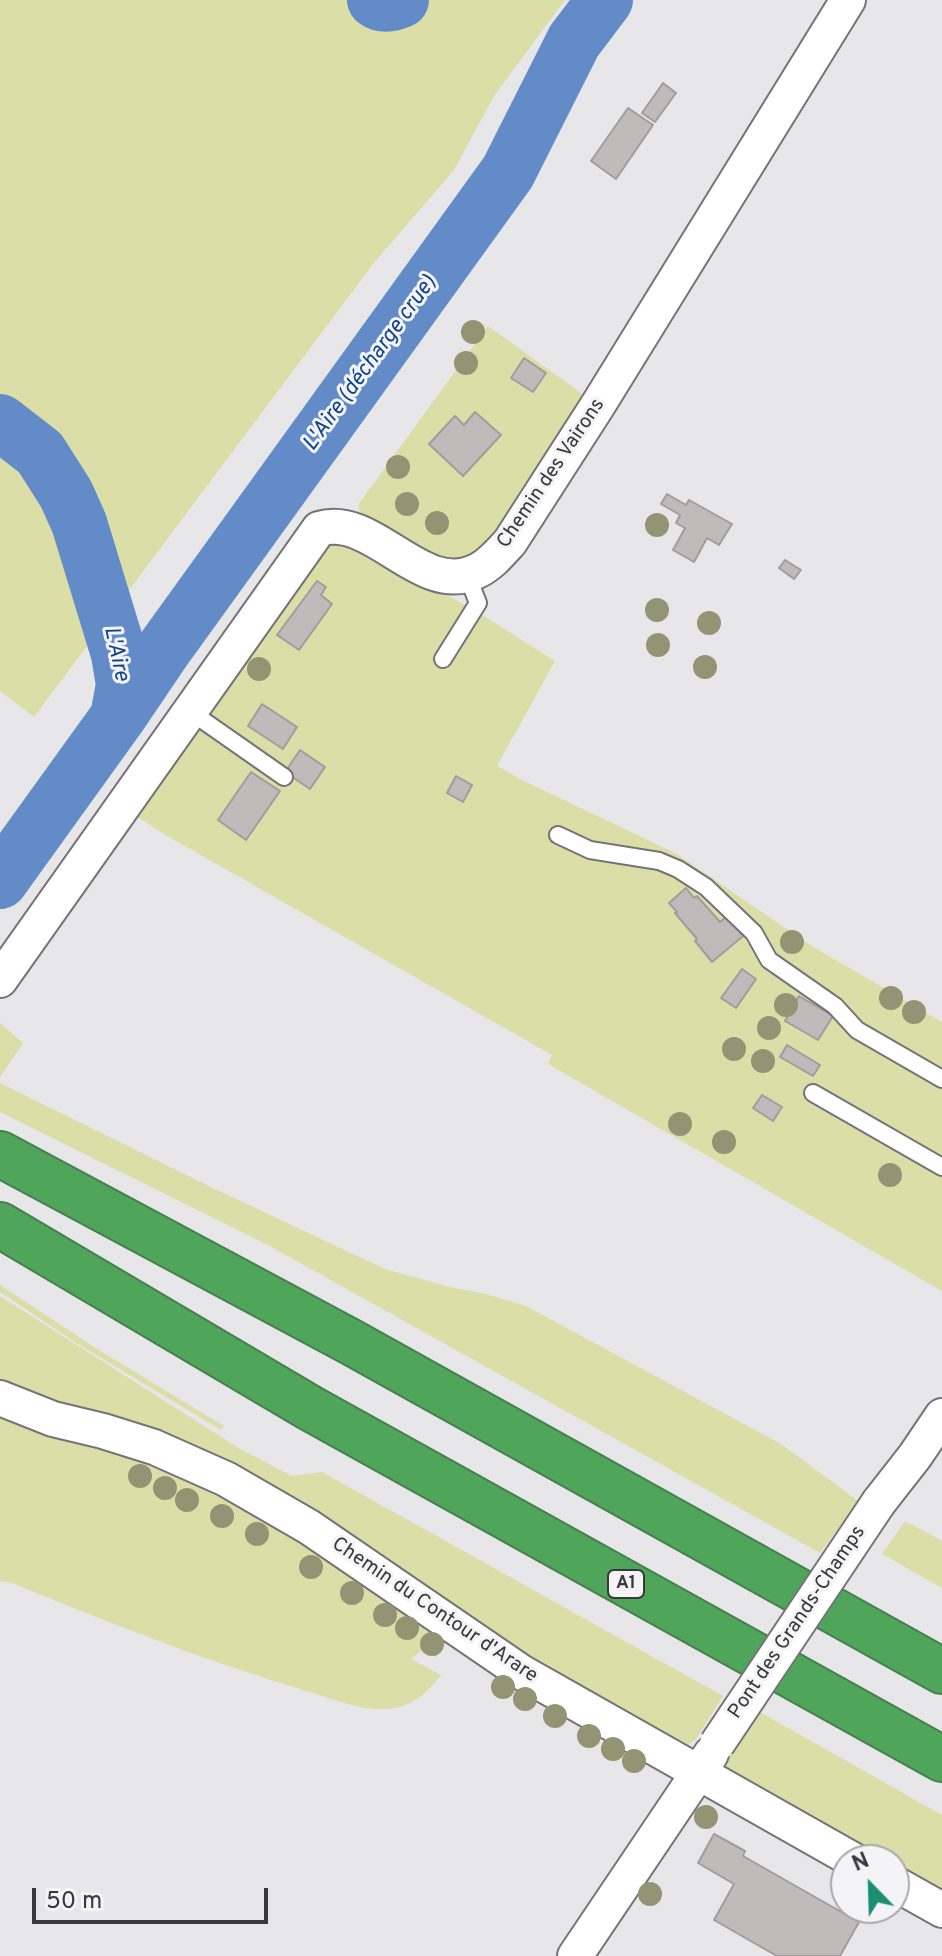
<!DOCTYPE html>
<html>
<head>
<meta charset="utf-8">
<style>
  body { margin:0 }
  #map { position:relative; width:942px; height:1956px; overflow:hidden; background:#e7e7e9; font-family:Overpass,sans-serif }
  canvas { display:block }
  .north { position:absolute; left:830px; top:1844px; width:80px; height:80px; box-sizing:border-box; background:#f4f4f7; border:2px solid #a9a9ab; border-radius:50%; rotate:337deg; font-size:22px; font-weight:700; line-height:32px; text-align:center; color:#39393a }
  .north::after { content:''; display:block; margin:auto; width:28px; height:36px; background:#1a8f72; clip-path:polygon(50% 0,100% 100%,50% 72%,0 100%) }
  .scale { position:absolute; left:32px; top:1888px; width:236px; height:36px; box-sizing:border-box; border:4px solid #39393a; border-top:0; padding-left:10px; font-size:24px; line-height:28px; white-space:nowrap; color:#39393a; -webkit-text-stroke:6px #f4f4f7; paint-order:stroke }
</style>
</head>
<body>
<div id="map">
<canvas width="942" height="1956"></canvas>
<div class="north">N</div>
<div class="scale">50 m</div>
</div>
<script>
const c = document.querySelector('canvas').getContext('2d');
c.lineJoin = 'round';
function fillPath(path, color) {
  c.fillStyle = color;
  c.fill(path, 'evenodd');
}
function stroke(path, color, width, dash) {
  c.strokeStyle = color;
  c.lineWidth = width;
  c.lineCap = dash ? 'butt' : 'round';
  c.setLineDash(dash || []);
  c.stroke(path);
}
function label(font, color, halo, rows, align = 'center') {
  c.font = font + ' Overpass,sans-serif';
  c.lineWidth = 6;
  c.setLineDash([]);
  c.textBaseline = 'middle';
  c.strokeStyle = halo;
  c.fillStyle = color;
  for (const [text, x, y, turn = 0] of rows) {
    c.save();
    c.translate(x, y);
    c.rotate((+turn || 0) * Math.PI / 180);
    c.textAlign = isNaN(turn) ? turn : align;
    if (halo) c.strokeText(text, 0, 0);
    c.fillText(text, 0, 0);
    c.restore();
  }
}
fillPath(new Path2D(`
  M0,0h565l-71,96 -40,74 -81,94 -339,453 -34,-26z
  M488,326l100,72 -91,142 -27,21 -22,6 -85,-43 -5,-19z
  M352,542l127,71 76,48 -58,105 27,15 153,73 133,91 132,77v269l-394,-227 4,-9 -390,-222 -26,-17 194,-271z
  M0,1023l23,20 -23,34z
  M0,1083l217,107 168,79 65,18 36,7 40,12 255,138 77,57 -38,52 -554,-309 -266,-132z
  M0,1285l94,62 130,79 -3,4 -143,-86 -78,-52z
  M0,1296l240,153 52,27 30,-4 401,224 -27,43 -14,11 -555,-328 -92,-26 -35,-17z
  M0,1398l154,49 303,181 -21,29 -14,-7 -11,9 30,16c-11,14 -24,28 -42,32 -30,8 -62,-7 -89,-15 -102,-30 -200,-69 -298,-109l-12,-2z
  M905,1521l37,20v47l-60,-34z
  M758,1711l184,104v80l-48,-27v-8h-15l-157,-89 1,-9z`), '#dbdea7');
stroke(new Path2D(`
  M375,0c8,6 17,4 26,0
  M0,422l40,31 26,41 13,29 40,131 5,31 -6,32 -118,164
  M118,717l46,-68 344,-477 66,-131 31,-41`), '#638bc8', 56);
const building = new Path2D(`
  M663,83l13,10 -21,29 -13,-9z
  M628,108l25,17 -37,54 -25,-18z
  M524,358l22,15 -13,19 -22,-14z
  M475,412l26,23 -38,41 -34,-32 26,-28 9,9z
  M667,494l19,11 3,-5 43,24 -13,21 -12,-7 -13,24 -21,-12 12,-22 -9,-5 4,-8 -19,-11z
  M785,560l16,10 -7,9 -15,-11z
  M317,581l9,6 -5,8 11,9 -33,46 -22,-15z
  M262,704l35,23 -14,22 -35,-23z
  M300,750l25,17 -15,22 -25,-17z
  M251,772l29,19 -34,49 -28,-20z
  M456,776l16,9 -9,17 -16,-9z
  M686,888l8,10 3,-2 23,26 7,-6 16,20 -31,26 -17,-21 2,-2 -22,-26 2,-1 -8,-9z
  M742,969l14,10 -20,29 -15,-10z
  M799,996l34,20 -15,24 -33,-19z
  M787,1045l33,20 -7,11 -33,-19z
  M762,1095l20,12 -9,14 -20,-13z
  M714,1834l31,17 -2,5 116,66 -19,34h-63l-63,-36 20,-36 -36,-21z`);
fillPath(building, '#bebbbb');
stroke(building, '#a09d9d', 2);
const service = new Path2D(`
  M443,659l35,-56 -11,-28
  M191,712l93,65
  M558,835l32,15 69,11 19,8 28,18 48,46 15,27 66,46 22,24 85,49
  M813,1093l129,74`);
const minor = new Path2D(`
  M0,980l319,-451c55,-17 102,70 158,42 13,-6 23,-18 33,-29l88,-137 250,-405
  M0,1398l53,21 50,12 51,16 72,32 83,48 212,145 332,188
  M879,1502l36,-46 27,-40
  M894,1883l48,27
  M575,1956l136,-202`);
const motorway = new Path2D(`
  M0,1154l351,188 591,329
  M0,1225l310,183 632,351`);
stroke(service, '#747477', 20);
stroke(minor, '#747477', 38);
stroke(motorway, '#477f4f', 48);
stroke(service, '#fff', 16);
stroke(minor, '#fff', 34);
stroke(motorway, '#4fa55a', 44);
const minorBridge = new Path2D(`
  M717,1744l162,-242`);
stroke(minorBridge, '#747477', 38, []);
stroke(minorBridge, '#fff', 34);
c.fillStyle = '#939474';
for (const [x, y] of [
  [473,332],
  [466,363],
  [398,467],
  [407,504],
  [437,523],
  [657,525],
  [657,610],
  [709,623],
  [658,645],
  [705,667],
  [259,669],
  [792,942],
  [891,998],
  [786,1005],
  [914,1012],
  [769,1028],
  [734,1049],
  [763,1061],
  [680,1124],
  [724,1142],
  [890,1175],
  [140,1476],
  [165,1488],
  [187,1500],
  [222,1516],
  [257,1534],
  [311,1567],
  [352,1593],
  [385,1615],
  [407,1628],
  [432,1644],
  [503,1687],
  [525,1699],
  [555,1716],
  [589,1736],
  [613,1749],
  [634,1761],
  [706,1817],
  [650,1894]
]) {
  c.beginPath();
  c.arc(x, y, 12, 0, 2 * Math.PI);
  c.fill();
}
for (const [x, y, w] of [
  [626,1584,36]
]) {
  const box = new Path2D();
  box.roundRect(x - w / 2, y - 14, w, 28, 6);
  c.fillStyle = '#f4f4f7';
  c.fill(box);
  stroke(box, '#39393a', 2);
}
label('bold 18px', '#39393a', null, [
  ["A1",626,1584]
]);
label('20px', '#39393a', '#f4f4f7', [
  ["Chemin des Vairons",552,474,-56],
  ["Chemin du Contour d'Arare",434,1611,34],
  ["Pont des Grands-Champs",798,1623,-56]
]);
label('italic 22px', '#0e428b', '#f4f4f7', [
  ["L'Aire (décharge crue)",371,364,-54],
  ["L'Aire",115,654,78]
]);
</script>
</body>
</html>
